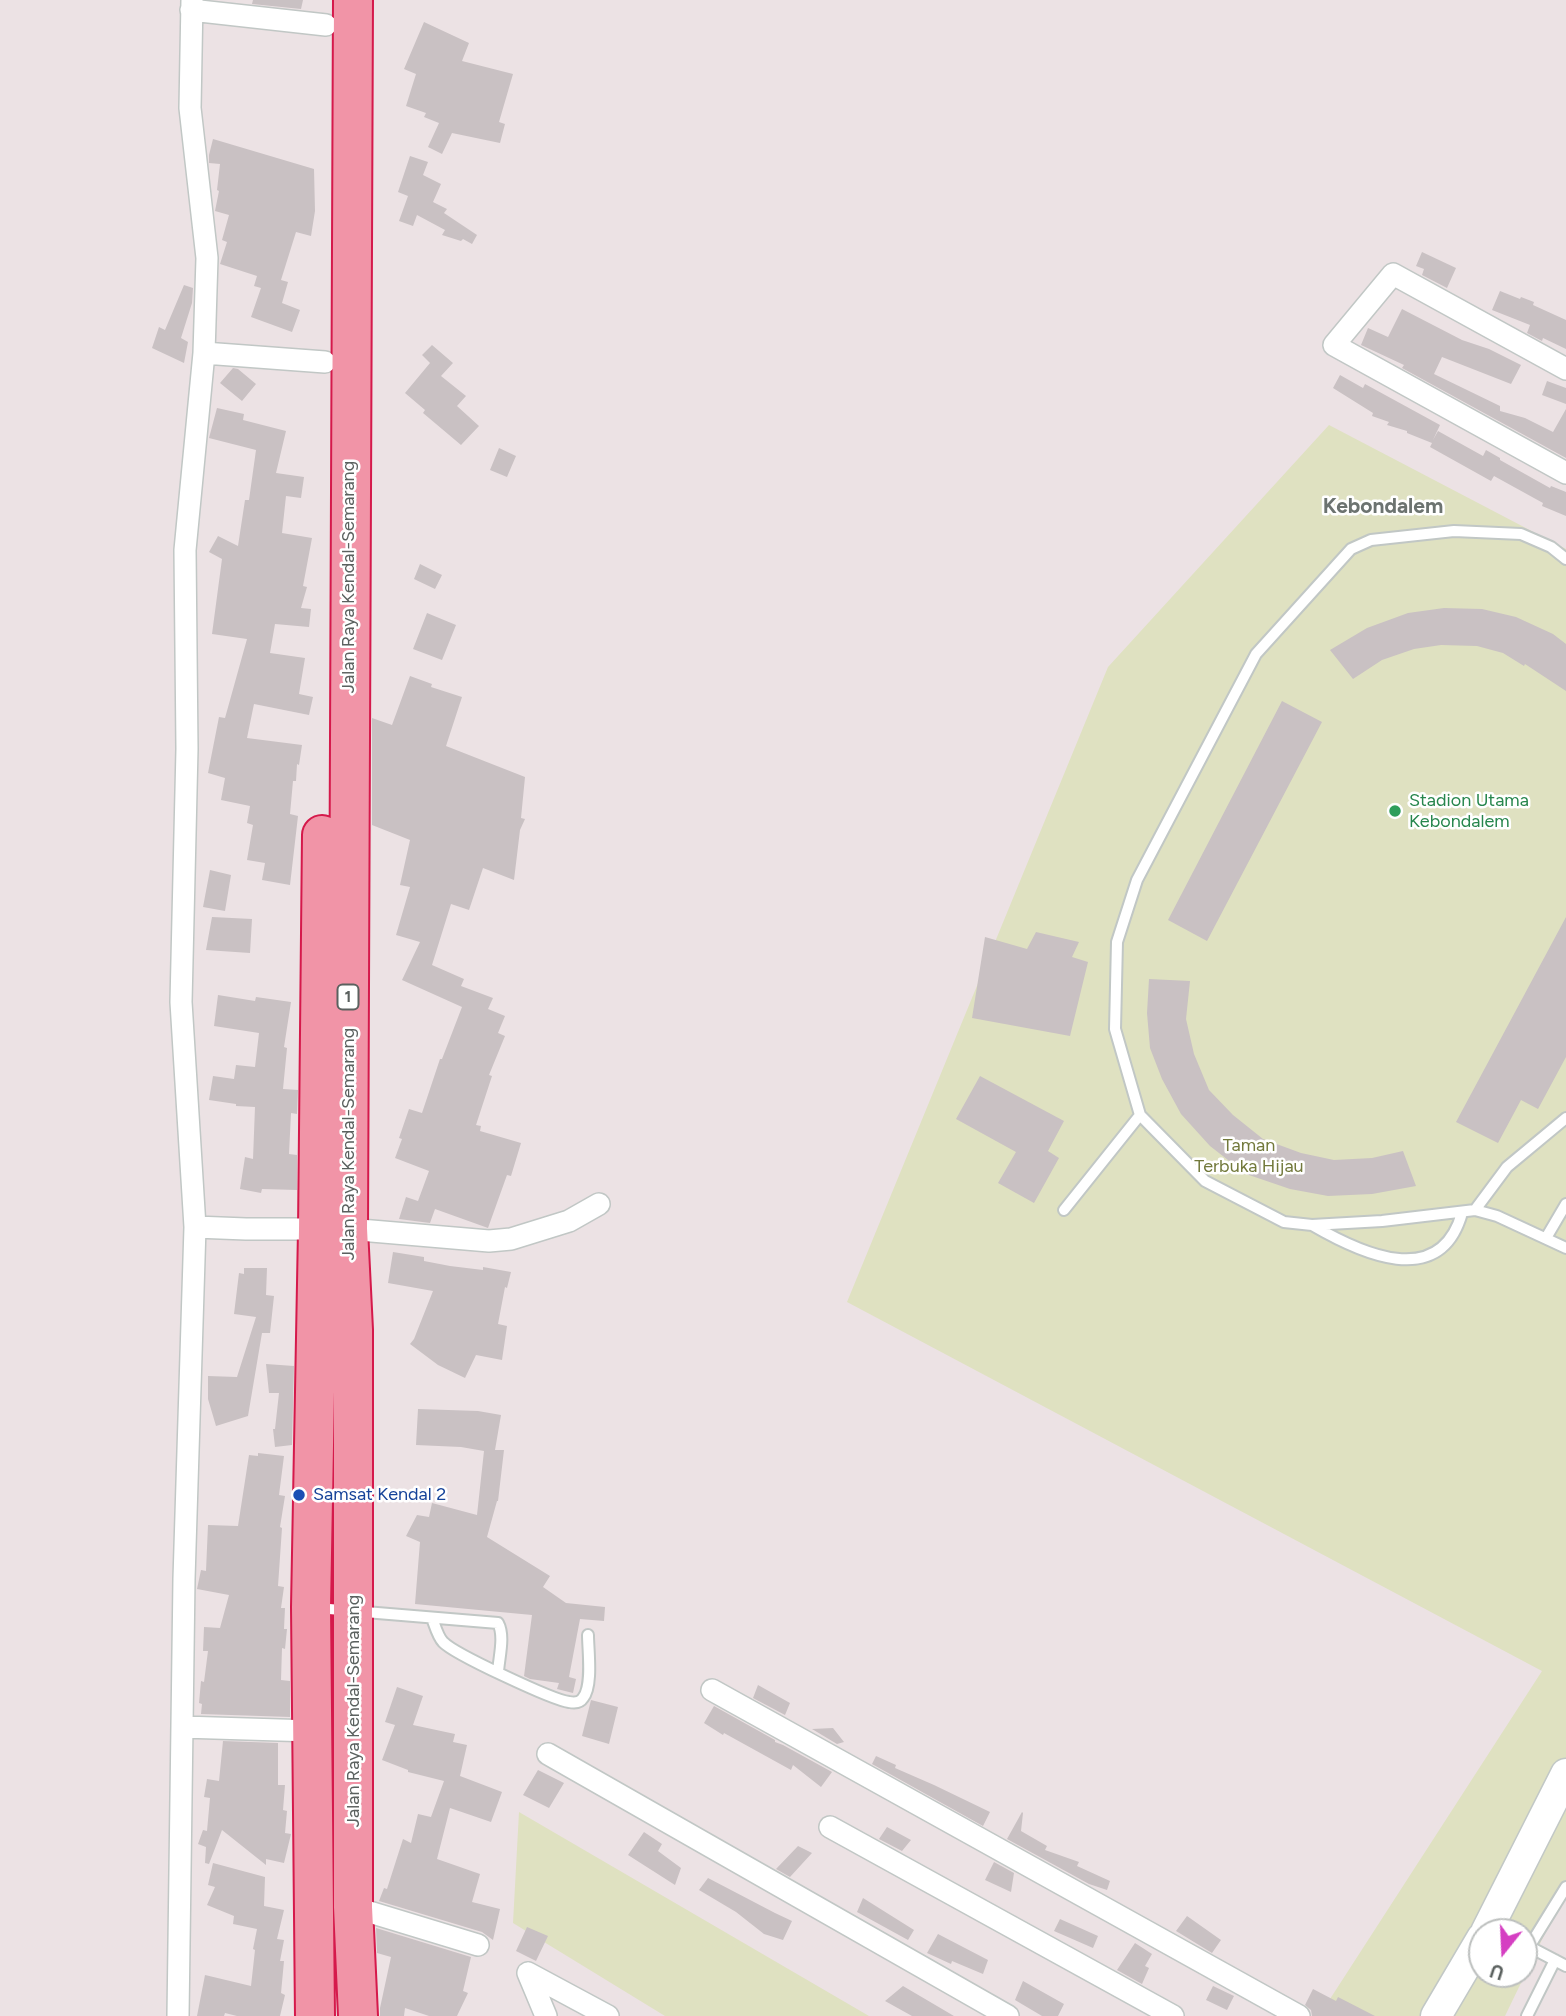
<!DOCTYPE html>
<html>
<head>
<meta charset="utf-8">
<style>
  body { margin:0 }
  #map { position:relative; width:1566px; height:2016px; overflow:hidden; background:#ece2e4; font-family:Figtree,sans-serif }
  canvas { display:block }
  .north { position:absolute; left:1468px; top:1918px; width:70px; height:70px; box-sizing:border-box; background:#fff; border:2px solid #bdc0bf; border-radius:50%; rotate:198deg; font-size:19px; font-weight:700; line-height:28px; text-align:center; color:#5b615f }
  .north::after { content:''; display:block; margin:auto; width:24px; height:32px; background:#d53fc2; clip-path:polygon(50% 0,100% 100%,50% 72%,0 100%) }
</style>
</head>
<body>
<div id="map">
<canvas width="1566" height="2016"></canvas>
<div class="north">U</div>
</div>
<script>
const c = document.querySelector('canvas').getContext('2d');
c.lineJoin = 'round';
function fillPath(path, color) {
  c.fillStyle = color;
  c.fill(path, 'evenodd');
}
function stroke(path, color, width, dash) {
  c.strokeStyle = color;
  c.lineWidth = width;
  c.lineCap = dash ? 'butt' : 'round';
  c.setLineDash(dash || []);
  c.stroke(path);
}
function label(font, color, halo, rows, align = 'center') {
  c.font = font + ' Figtree,sans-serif';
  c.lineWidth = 5;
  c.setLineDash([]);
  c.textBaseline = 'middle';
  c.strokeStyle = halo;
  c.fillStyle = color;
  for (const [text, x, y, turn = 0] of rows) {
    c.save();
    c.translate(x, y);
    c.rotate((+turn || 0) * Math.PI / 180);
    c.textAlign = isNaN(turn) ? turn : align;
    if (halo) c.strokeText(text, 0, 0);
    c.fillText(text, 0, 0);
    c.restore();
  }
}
fillPath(new Path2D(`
  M1329,425l237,124v1341l-61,126h-186l223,-345 -695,-369 261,-635zM1482,1932h42v42h-42z
  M519,1812l350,204h-204l-152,-93z`), '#dfe1c1');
fillPath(new Path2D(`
  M253,0h50l-2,9 -49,-5z
  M424,22l45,21 -7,18 51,13 -14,48 6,2 -5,19 -48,-10 -10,21 -14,-7 11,-24 -15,-6 2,-4 -20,-7 10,-32 -12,-5z
  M213,139l101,30 1,42 -4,25 -15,-4 -15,48 7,2 -6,21 18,7 -8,22 -41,-15 10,-29 -7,-2 3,-10 -37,-12 7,-22 -5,-2 7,-25 -14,-4 4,-20 -2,-1 3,-26 -11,-1v-8z
  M410,156l18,6 -5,13 18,9 -8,18 14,7 -3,4 33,22 -5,9 -9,-5 -2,2 -19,-6 3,-5 -28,-15 -4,11 -14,-5 9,-25 -10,-4z
  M1422,252l34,16 -9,20 -25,-13 2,-6 -8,-3z
  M184,285l9,3 -1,15 -11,35 7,4 -4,21 -32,-15 7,-21 6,3z
  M1500,291l20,8 1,-2 13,5 -1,3 33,15v29l-23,-11 -1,3 -15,-8 3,-8 -38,-15z
  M1402,309l60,31 27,9 32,16 -10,19 -69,-27 -8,17 66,32v5l25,7 28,14 13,-23v49l-164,-90 2,-3 -43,-20 7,-17 20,9z
  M432,345l21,18 -12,13 25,20 -9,10 22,20 -18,19 -38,-32 2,-3 -20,-17 25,-30 -8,-8z
  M233,368l5,1 18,15 -14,17 -22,-18z
  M1340,375l23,13 2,-4 75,41 -7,15 5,-9 45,25 3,-6 14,8v2l50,28 1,-2 15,6v24l-24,-10 1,-3 -49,-27 -3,5 -61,-34 2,-4 -25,-10v-2l-20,-6 2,-3 -17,-6 1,-3 -40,-25z
  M1547,381l19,7v16l-24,-9z
  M217,408l27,6 -1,6 43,11 -10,42 28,4 -3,21 -15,-2 -4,37 30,5 -9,48 4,1 -6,21 10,1 -2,18 -34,-3 -5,29 35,5 -6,36 14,3 -4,18 -55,-11 -7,34 55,7 -3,20 -2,-1 -1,17h-3l-3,33 8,2 -8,69 -28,-5 3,-17 -18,-3 6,-35 -6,-2 3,-17 -29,-6 4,-22 -17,-5 11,-56 6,1 22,-79 -35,-5 10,-75 -13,-7 9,-16 20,10 7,-46h4l7,-50 -47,-12z
  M499,448l17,8 -9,21 -17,-7z
  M420,564l22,11 -7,14 -21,-10z
  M1444,608l38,1 34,8 37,17 13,10v47l-41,-27 -1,2 -21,-13 -26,-7 -36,-1 -27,4 -32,11 -29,19 -23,-29 37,-22 41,-15z
  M427,613l29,12 -14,35 -29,-11z
  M410,676l22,8 -1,3 31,10 -16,49 79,31 -4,41 4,1 -5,11 -6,50 -31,-12 -14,42 -18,-6 -19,61 32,14 -3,7 32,12 -5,11 17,7 -7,17 7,3 -16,39 3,1 -16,49 5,1 -1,5 41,12 -10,33 -4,-1 -19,53 -53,-19 -5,14 -31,-4 7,-22 12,4 11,-30 -34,-13 7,-19 -3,-1 10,-29 13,4 18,-54h2l20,-52 -60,-27 18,-38 -24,-7 14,-48 -10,-2 10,-45 -38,-15v-107l20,7z
  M1282,701l40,21 -115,219 -39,-21z
  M210,870l21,5 -6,36 -22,-4z
  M212,917l40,2 -2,34 -44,-3z
  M1566,917v140l-28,52 -17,-9 -23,43 -42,-21z
  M1036,932l43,10 -7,15 16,5 -18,74 -98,-18 13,-81 42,12z
  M1149,979l41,2 -4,38 8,35 15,36 24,25 30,24 38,14 33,7 38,-2 31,-7 13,35 -44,8 -44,2 -38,-7 -44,-15 -36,-28 -29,-32 -19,-35 -12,-31 -3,-35z
  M218,995l37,6 1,-4 35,5 -7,45 3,1 -4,41 15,1 -1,24 -6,-1 -2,41 8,1v35l-35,-1 -1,4 -21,-4 5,-32 8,2 2,-52 -19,-1v-2l-27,-4 4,-24 21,3 2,-14 19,2 4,-34 -45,-7z
  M980,1076l84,45 -16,30 11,7 -25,45 -36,-20 18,-31 -60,-33z
  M393,1252l31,5v4l26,5 33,4v-3l28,5 -4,16 -2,-1 -7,37 9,2 -5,34 -26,-5 -11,23 -27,-13 -28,-21 4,-5 19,-48 -45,-8z
  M244,1268h23l-1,27 8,1 -4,37h-8l-14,83 -32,10 -8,-27v-23l29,1 19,-60 -22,-3 5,-41 5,1z
  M266,1364l28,2 -2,79 -17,2 -2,-18h2l4,-36h-10z
  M418,1409l60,2 23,4 -6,35h9l-6,51h-1l-10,36 63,39 -7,11 23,16 39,4 -1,14 -24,-2 -11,58 7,2 -3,14 -16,-4 2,-6 -29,-4 -6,-3 8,-61 -117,-11 5,-62 -14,-6 11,-21 12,2 3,-14 45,12 7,-64 -23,-4 -45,-2z
  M258,1453l26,3 -5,39 6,1 -5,31 2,1 -4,58 6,1 -3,21h4l-1,21h3l-2,20 -3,-1 -1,32 9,1v36l-89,-3 1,-10 -3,-1 2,-22 3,1 4,-31h-5l1,-24 16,1 9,-33 -32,-6 4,-19 5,1 2,-46 30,1 11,-71 9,1z
  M758,1685l32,18 -5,12 -32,-17z
  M397,1687l26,9 -10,29 42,9 -2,8 14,3 -7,31 42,16 -11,30 -41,-14 -13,51 43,15 -8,28 28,7 -7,31 -11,-8 -103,-31 5,-13 3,1 16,-50 8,4 7,-29 13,3 13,-36 -36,-9v-2l-26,-10 13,-35 -10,-3z
  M591,1700l27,7 -9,37 -27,-8z
  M714,1706l61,34v2l8,3 49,27 -11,15 -28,-22 -2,5 -67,-37 -1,2 -19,-12z
  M833,1728l11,14 -7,2 -25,-15z
  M223,1741l55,2v42h7l-2,25 4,1 -2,22 6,1 -7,29 -18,-4v6l-44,-35 -13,34 -4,-1 1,-16 -8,-3 5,-14 4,1 3,-33 -6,-1 3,-18 12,2z
  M876,1756l20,9 -1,3 39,17 56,27 -7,14 -111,-62z
  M538,1770l26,13 -15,25 -26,-13z
  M1022,1812l1,1 -2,18 26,15 -2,4 34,12 -2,4 33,15 -3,9 -18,-6 -82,-45z
  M887,1827l24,13 -9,11 -23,-12z
  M644,1832l18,12 -4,7 23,17 -6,17 -47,-30z
  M798,1846l14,7 -22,24 -14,-8z
  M994,1862l20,11 -3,19 -26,-12z
  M213,1863l52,14 -1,29 20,4 -7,29 7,1 -4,21h4l-3,32 4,2 -5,21h-43l-12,-3 -1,3h-27l8,-41 46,11 4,-36 -2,-1 4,-20 -24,-5 1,-8 -27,-11 8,-18 -7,-2z
  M708,1878l67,35 17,8 -9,19 -19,-6 -28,-22 -37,-22z
  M863,1898l51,32 -6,10 -51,-28z
  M1187,1916l34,24 -9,13 -36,-22z
  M1060,1919l38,17 -5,12 -39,-17z
  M527,1927l21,9 -12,25 -20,-10z
  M376,1928l95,29 -8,34 5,2 -11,23h-28l-24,-8 -1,8h-24v-8l11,-51 -14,-4z
  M938,1934l50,26 -5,14 -31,-13 -1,3 -24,-11z
  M1135,1943l17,11 -7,12 4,2 -7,16 -25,-14z
  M1023,1981l41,23 -6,12h-16l-27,-16z
  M903,1986l51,30h-42l-27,-15z
  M1213,1986l21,10 -7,14 -21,-10z
  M1313,1989l23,12 2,-4 37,19h-63l-1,-6 -6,-5z`), '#c9c1c3');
const lane = new Path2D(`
  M1566,559l-15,-12 -30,-13 -67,-3 -83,9 -20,9 -95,105 -119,226 -20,62 -2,87 25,86 65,66 79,41 28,3 70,-4 93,-11 22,6 69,32
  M1064,1210l76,-95
  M1475,1210l32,-43 59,-49
  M1312,1225c48,28 128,66 150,-12
  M1546,1238l20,-34
  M317,1608l181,15c7,13 1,34 0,49
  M432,1618c3,8 6,19 11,24 11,12 110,58 126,60 5,1 11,1 14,-4 10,-12 5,-48 5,-63
  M1524,1944l42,22
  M1529,1947l37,-60
  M1527,2016l28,-56`);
const street = new Path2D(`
  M191,10l135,15
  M204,353l121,9
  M1566,369l-173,-95 -59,71 232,128
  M195,1227l51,2h102l141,12 22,-2 58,-18 30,-17
  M712,1690l587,326
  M182,1727l130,4
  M548,1754l460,262
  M830,1827l343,189
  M353,1907l125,38
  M528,1973l80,43
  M528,1973l18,43
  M178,2016l6,-437 11,-352 -14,-225 6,-253 -2,-199 19,-197 3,-95 -17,-150 2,-108`);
const secondary = new Path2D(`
  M1486,1932l80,-158
  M1436,2016l46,-78`);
const highway = new Path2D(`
  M353,0l-5,1229 5,101v577l5,109
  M315,2016l-4,-409 7,-377 4,-395`);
stroke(lane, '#c1c7c5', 14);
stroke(street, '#c1c7c5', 24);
stroke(secondary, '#c2c8c6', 33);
stroke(highway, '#d5194b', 42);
stroke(lane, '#fff', 10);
stroke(street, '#fff', 21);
stroke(secondary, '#fff', 30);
stroke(highway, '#f194a7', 38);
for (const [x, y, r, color] of [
  [1395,811,7,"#2e9e5b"],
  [299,1495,7,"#1a4fb4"]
]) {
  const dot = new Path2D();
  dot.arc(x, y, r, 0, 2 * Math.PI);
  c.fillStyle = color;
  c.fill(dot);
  stroke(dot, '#fff', 2.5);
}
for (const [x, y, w] of [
  [348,997,21]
]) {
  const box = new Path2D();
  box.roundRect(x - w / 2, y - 12.5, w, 25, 5);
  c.fillStyle = '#fff';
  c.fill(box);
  stroke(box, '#5b615f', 2);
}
label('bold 16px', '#5b615f', null, [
  ["1",348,997]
]);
label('18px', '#5b615f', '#fff', [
  ["Jalan Raya Kendal-Semarang",349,577,-90],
  ["Jalan Raya Kendal-Semarang",349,1144,-90],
  ["Jalan Raya Kendal-Semarang",354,1711,-90]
]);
label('18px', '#27864d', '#fff', [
  ["Stadion Utama",1409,801],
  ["Kebondalem",1409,822]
], 'left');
label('18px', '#72793b', '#fff', [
  ["Taman",1249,1146],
  ["Terbuka Hijau",1249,1167]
]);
label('18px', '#164399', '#fff', [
  ["Samsat Kendal 2",313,1495]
], 'left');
label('bold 21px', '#6c7370', '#fff', [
  ["Kebondalem",1383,507]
]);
</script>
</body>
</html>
